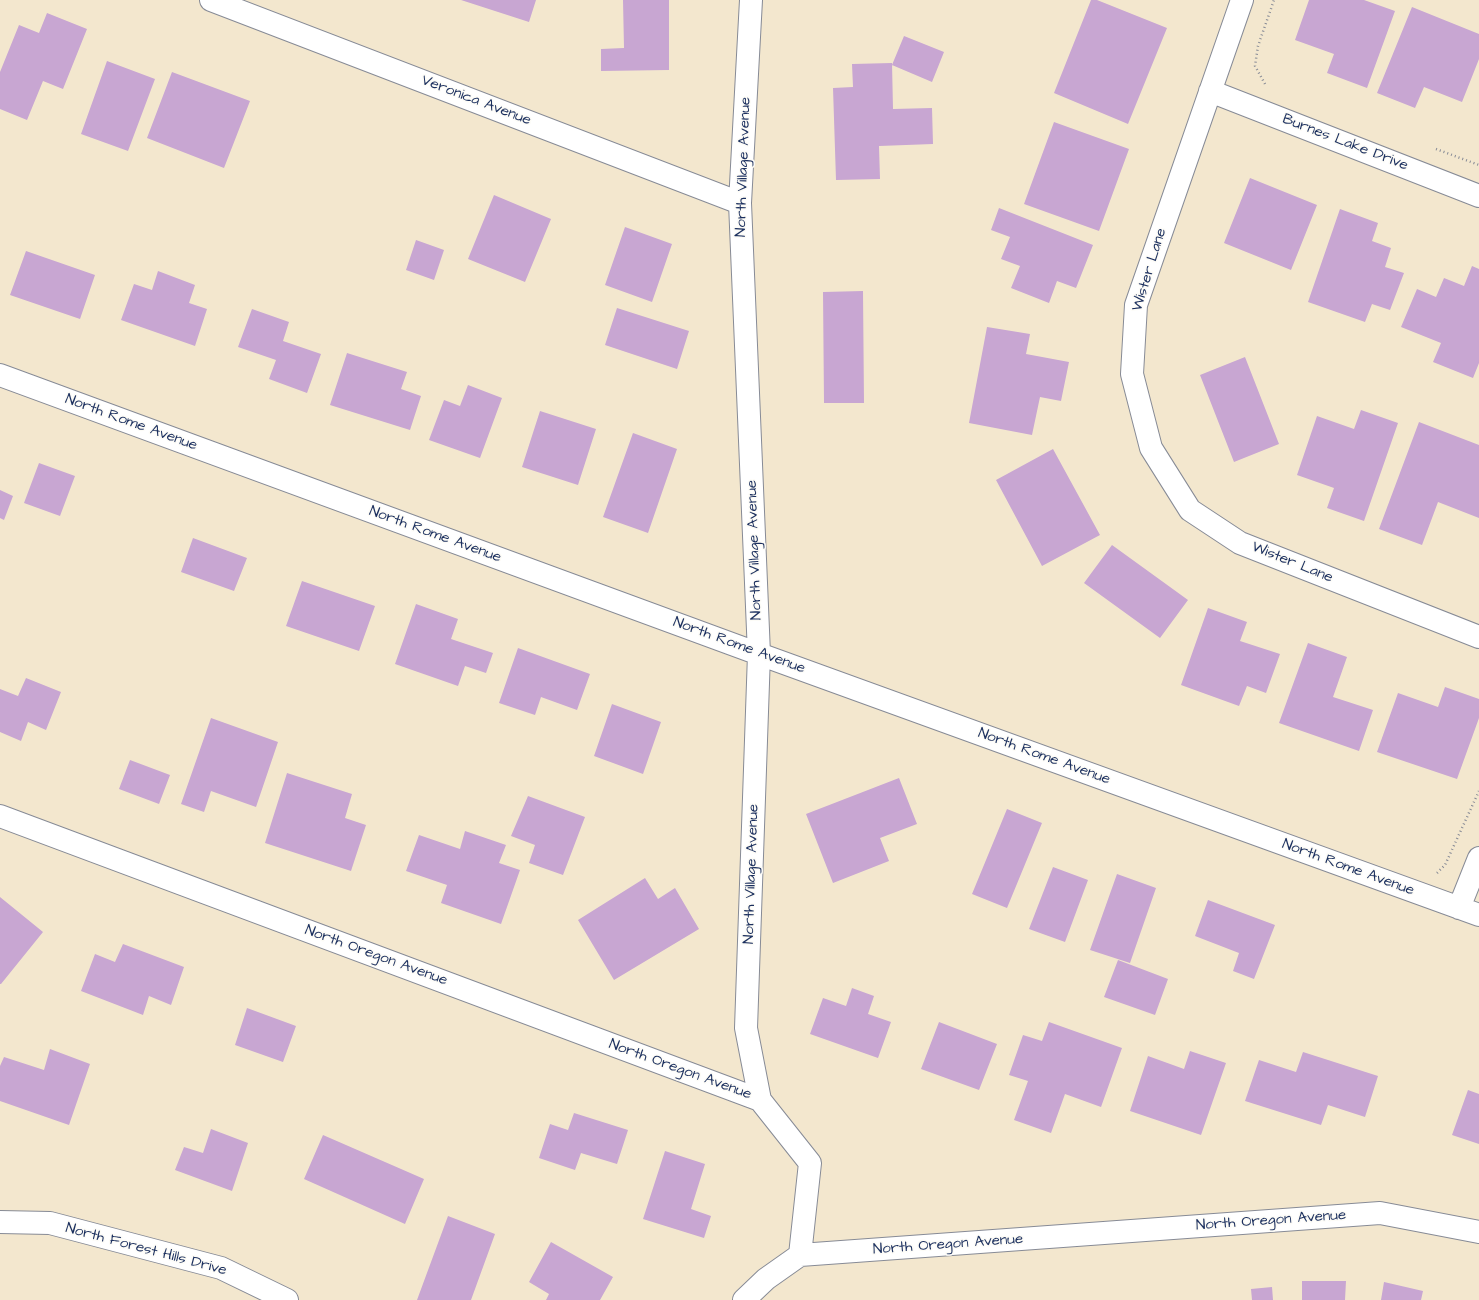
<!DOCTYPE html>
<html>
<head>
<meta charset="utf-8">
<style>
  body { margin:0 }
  canvas { display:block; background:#f3e7ce }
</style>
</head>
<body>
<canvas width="1479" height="1300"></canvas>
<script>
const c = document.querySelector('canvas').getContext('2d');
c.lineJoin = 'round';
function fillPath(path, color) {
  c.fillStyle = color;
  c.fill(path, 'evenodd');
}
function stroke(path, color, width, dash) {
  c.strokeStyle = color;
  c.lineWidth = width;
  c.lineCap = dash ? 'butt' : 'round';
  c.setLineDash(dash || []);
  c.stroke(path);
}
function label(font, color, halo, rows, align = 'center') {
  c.font = font + ' "Architects Daughter",sans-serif';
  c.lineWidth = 3;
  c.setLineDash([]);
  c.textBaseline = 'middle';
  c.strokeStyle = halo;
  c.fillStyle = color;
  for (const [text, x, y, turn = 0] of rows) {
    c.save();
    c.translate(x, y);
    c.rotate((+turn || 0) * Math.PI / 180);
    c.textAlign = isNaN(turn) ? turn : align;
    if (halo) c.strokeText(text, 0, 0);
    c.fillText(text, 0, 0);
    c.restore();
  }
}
fillPath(new Path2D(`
  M461,0h75l-7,22z
  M623,0h46v70l-68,1v-22l23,-1z
  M1091,0h6l70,28 -39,96 -74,-31z
  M1309,0h55l31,11 -28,77 -40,-15 7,-19 -39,-14z
  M1412,7l67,27v25l-17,43 -38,-15 -9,21 -38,-15z
  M47,13l40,16 -24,60 -20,-8 -16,39 -27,-11v-37l19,-47 20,8z
  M904,36l40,16 -12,30 -40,-17z
  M107,61l48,18 -27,72 -47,-17z
  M892,63l1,46 39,-1 1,36 -54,2 1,33 -44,1 -3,-92 20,-1 -1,-23z
  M172,72l78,29 -26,67 -77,-30z
  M1054,122l75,27 -30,82 -75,-27z
  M1250,178l67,27 -26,65 -67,-27z
  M494,195l57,24 -26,63 -57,-23z
  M999,208l94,37 -17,43 -19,-7 -8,22 -38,-15 9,-22 -19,-7 9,-22 -19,-7z
  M1340,209l38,14 -6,18 19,7 -6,19 19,6 -14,37 -18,-6 -7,18 -57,-20z
  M625,227l47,17 -20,58 -47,-17z
  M416,240l28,10 -10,30 -28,-10z
  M26,251l69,24 -15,44 -70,-24z
  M1472,266l7,3v94l-6,15 -40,-16 8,-19 -40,-16 16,-38 19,8 8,-19 20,8z
  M158,271l37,14 -6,18 18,6 -12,37 -74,-26 13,-36 18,6z
  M863,291l1,112h-40l-1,-111z
  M617,308l72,23 -12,38 -72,-24z
  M252,309l37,13 -6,19 38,13 -14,39 -38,-14 7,-19 -38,-13z
  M987,327l43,7 -4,20 43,8 -8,39 -21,-4 -8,38 -63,-12z
  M347,353l60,19 -6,17 20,7 -11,34 -80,-25z
  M1245,357l34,87 -45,18 -34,-87z
  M468,385l34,13 -22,60 -51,-18 15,-40 16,6z
  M1361,410l37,13 -34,98 -37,-13 7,-20 -37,-13 20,-59 37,13z
  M540,411l56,18 -18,56 -56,-18z
  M1419,422l60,23v73l-41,-16 -16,43 -43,-16z
  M633,433l44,16 -29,84 -45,-16z
  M1053,449l47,86 -58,31 -46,-86z
  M39,463l36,13 -15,40 -36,-13z
  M0,490l13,6 -9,24 -4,-2z
  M193,538l54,20 -13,33 -53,-19z
  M1112,545l76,55 -28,38 -76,-55z
  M302,581l73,25 -16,45 -73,-25z
  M416,604l42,15 -7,20 42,14 -7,20 -21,-7 -7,20 -63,-22z
  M1208,608l39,14 -7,19 40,13 -14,39 -19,-7 -8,20 -58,-21z
  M1308,643l39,14 -14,40 40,13 -14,41 -80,-28z
  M518,648l72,26 -13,36 -36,-13 -6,18 -36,-12z
  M26,678l35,14 -15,38 -18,-8 -7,19 -21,-9v-43l18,7z
  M1445,687l34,12v19l-22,61 -80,-27 21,-59 40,14z
  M612,704l49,18 -18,52 -49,-18z
  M211,718l67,24 -22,65 -45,-16 -7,21 -23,-8z
  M130,760l40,15 -11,29 -40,-15z
  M287,773l65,21 -7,24 21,7 -15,46 -86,-28z
  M899,778l18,46 -37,14 9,23 -56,22 -27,-69z
  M528,796l57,21 -22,58 -34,-12 6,-18 -24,-9z
  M1007,809l35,14 -35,85 -35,-14z
  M465,831l41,14 -7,18 21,7 -19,54 -60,-21 6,-18 -41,-14 13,-36 41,14z
  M1053,867l35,13 -23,62 -36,-13z
  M1117,874l39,14 -26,75 -40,-13z
  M645,878l13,21 17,-11 24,41 -85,51 -36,-60z
  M0,897l43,35 -42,52h-1z
  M1208,900l67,25 -21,54 -21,-8 6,-18 -44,-17z
  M123,944l61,23 -13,38 -22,-9 -6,19 -62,-24 14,-37 20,8z
  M1118,960l50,19 -13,36 -51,-18z
  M852,988l22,8 -6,18 23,8 -13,36 -68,-24 13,-36 23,8z
  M247,1008l49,18 -13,36 -48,-17z
  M939,1022l58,22 -18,46 -58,-21z
  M1049,1022l73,26 -21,59 -36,-13 -14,39 -37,-13 14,-39 -19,-6 14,-40 19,6z
  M50,1049l40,15 -21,61 -69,-24v-35l4,-9 40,13z
  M1190,1051l36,12 -25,72 -71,-24 18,-55 36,13z
  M1303,1052l75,24 -13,41 -37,-12 -7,20 -76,-24 14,-41 37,12z
  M1468,1090l11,4v50l-27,-9z
  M574,1113l54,17 -11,34 -36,-11 -6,17 -36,-12 11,-34 18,6z
  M211,1129l37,14 -16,48 -57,-21 9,-23 19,6z
  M323,1135l101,44 -19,45 -101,-45z
  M665,1151l40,13 -14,45 20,7 -7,22 -61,-19z
  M448,1216l47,18 -24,66h-54z
  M551,1242l62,35 -13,23h-54l3,-6 -20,-12z
  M1302,1281h44l-1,19h-43z
  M1384,1282l39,9 -2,9h-40z
  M1272,1287l1,13h-21l-1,-11z`), '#c8a6d2');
const minor = new Path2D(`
  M211,0l529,203
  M751,0l-11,203 19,451 -13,374 14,72
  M1242,0l-106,305 -4,69 19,74 39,62 50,33 239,94
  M1210,91l269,105
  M0,375l759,279 720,261
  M0,816l760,284 50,63 -10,92
  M1459,908l20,-50
  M0,1222l50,1 171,45 66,32
  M800,1255l580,-42 99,19
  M744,1300l22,-21 34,-24`);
stroke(minor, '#878b96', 24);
stroke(new Path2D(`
  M1265,84l-10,-18 3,-20 16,-46
  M1436,149l43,16
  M1437,873l8,-8 34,-74`), '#878b96', 2.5, [1, 3]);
stroke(minor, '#fff', 22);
label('15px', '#1b2f5e', '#fdfcf7', [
  ["Veronica Avenue",476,101,21],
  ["Burnes Lake Drive",1345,143,21],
  ["North Village Avenue",744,167,-88],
  ["Wister Lane",1150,270,-73],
  ["North Rome Avenue",131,423,20],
  ["North Rome Avenue",435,535,20],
  ["North Village Avenue",755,550,-92],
  ["Wister Lane",1292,563,22],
  ["North Rome Avenue",739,646,20],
  ["North Rome Avenue",1044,757,20],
  ["North Rome Avenue",1348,868,20],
  ["North Village Avenue",752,874,-88],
  ["North Oregon Avenue",376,956,20],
  ["North Oregon Avenue",680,1070,20],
  ["North Oregon Avenue",1271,1221,-4],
  ["North Oregon Avenue",948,1245,-4],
  ["North Forest Hills Drive",146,1250,15]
]);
</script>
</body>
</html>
